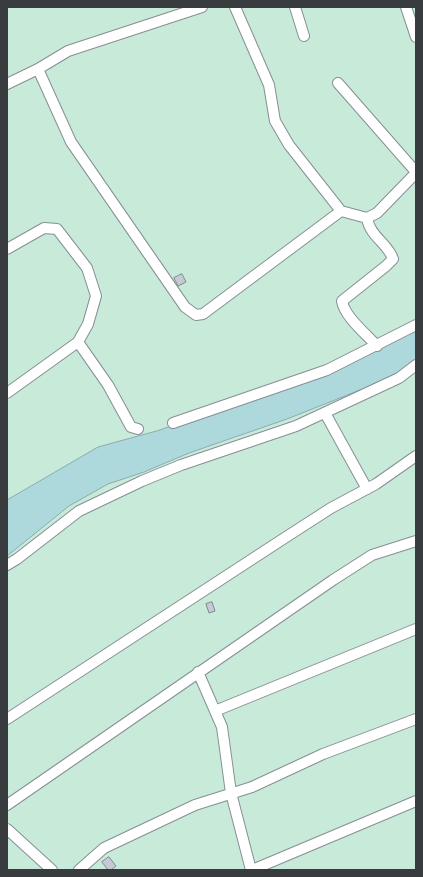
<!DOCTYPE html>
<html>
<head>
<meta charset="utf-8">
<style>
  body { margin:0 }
  #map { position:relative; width:423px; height:877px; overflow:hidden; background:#ebf3fc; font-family:"DM Sans",sans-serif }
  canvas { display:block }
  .frame { position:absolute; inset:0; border:8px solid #393c3f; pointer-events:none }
</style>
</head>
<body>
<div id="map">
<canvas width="423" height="877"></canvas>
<div class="frame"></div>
</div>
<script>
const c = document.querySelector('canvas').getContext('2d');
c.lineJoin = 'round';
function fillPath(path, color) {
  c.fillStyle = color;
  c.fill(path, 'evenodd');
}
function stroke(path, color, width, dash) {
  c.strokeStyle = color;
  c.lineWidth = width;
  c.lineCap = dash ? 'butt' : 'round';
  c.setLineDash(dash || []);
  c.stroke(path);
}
fillPath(new Path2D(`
  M7,7h409v321l-44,23 -212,79 -62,17 -91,53z
  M416,359v511h-409v-314l62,-50 39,-22 36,-12 45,-19 45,-15 131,-50 33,-15z`), '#c8ead8');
const water = new Path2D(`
  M416,328v31l-18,14 -33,15 -78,31 -98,34 -45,19 -36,12 -39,22 -62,50v-56l91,-53 62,-17 36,-14 27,-7z`);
fillPath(water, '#add9dd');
stroke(water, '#8aaaae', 1);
const building = new Path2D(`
  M182,274l4,8 -8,4 -4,-8z
  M212,602l3,9 -6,2 -3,-9z
  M109,857l7,9 -5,4h-3l-6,-8z`);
fillPath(building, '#c4cbd4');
stroke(building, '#828992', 1);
const minor = new Path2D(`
  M235,7l34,78 6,36 14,24 52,66
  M295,7l9,29
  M406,7l10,30
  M38,69l33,73 114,165 11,8 7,-1 138,-103 26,7 10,-5 36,-37 3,-1
  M338,83l78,89
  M7,84l31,-15 30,-18 134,-44
  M367,218c3,19 21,25 26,41l-7,7 -44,35c2,15 24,33 35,45
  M7,249l37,-21 13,1 30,39 9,28 -8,28 -10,18 -71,51
  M78,342l30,43 23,42 7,2
  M325,413l42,76
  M173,423l154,-53 89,-45
  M7,565l10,-6 62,-48 63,-30 39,-16 115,-39 103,-48 17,-13
  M198,672l24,55 9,66 20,77
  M215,711l201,-82
  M7,719l276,-180 48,-31 45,-24 40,-28
  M7,805l326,-225 39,-25 44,-14
  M7,829l45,41
  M79,870l25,-22 91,-43 57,-18 71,-33 93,-35
  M252,870l164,-69`);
stroke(minor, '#878e96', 12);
stroke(minor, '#fff', 10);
</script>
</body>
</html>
